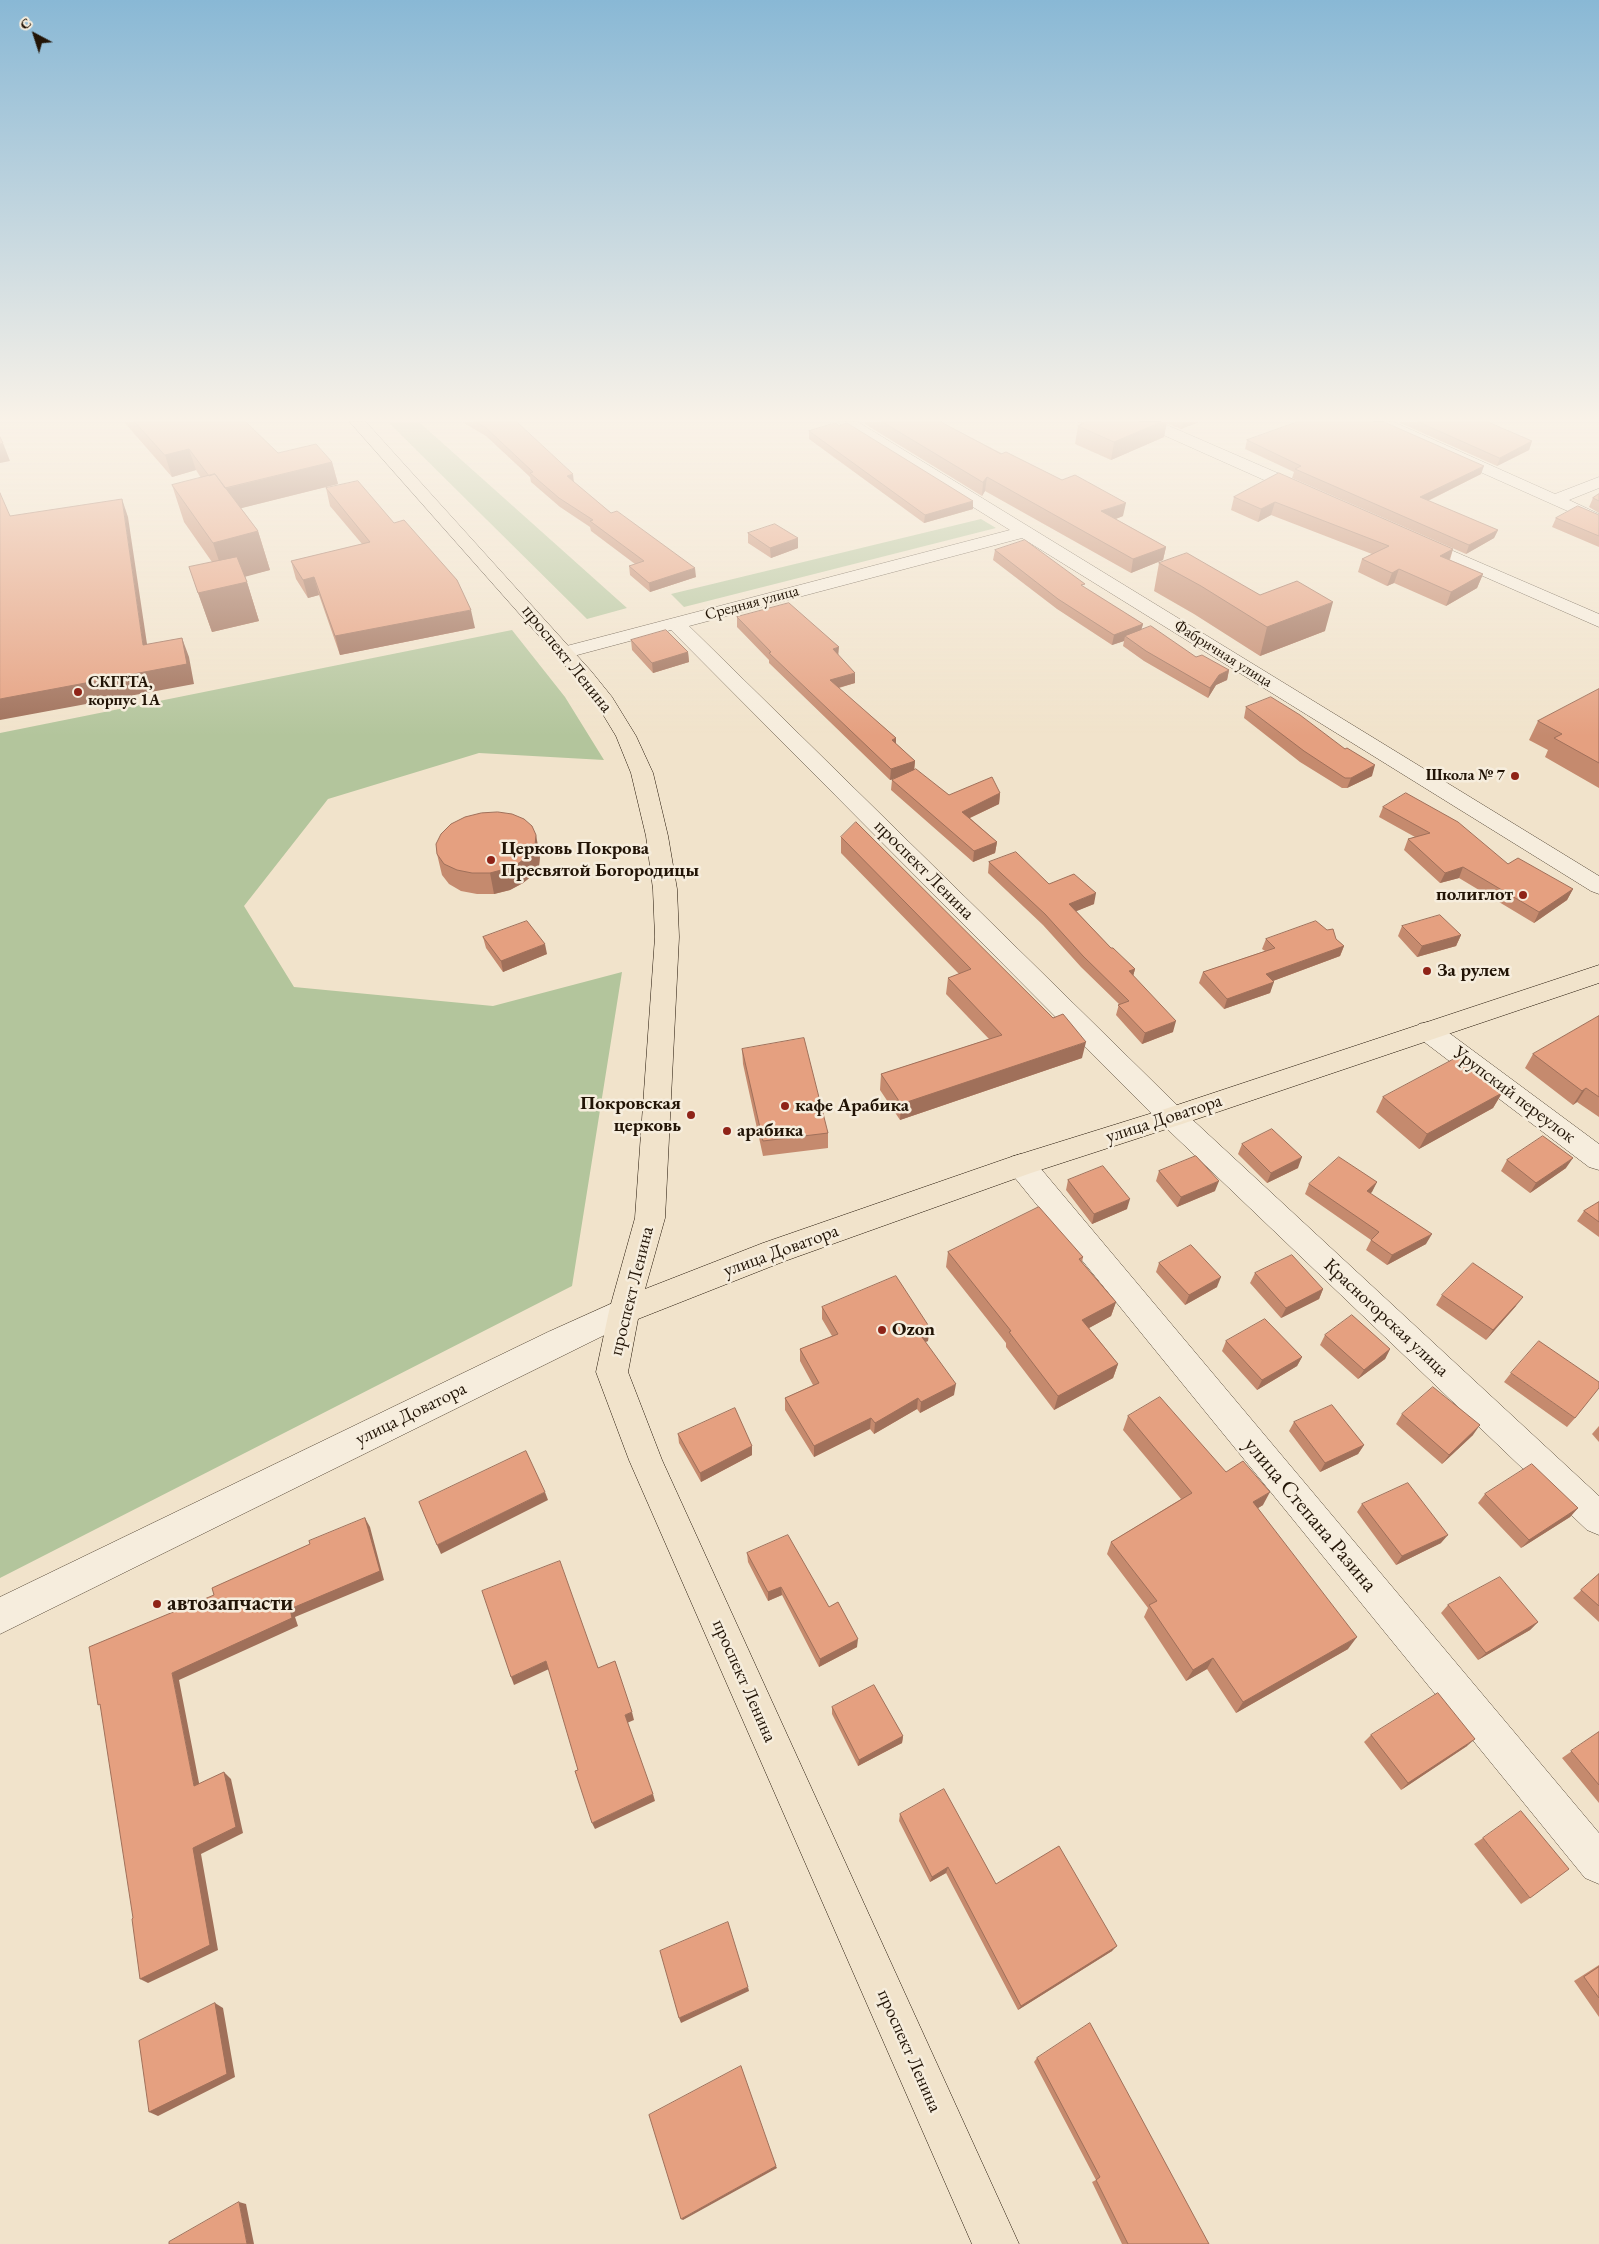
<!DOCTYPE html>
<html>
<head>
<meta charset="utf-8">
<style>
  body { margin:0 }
  #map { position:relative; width:1599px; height:2244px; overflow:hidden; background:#f1e3cb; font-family:"EB Garamond",serif }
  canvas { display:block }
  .north { position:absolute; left:10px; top:10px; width:50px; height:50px; -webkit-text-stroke:4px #f6eddd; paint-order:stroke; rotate:320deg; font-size:14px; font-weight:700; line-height:20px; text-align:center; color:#221406 }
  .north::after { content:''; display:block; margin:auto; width:18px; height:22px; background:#221406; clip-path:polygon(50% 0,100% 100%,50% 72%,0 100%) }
</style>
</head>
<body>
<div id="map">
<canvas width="1599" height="2244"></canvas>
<div class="north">С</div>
</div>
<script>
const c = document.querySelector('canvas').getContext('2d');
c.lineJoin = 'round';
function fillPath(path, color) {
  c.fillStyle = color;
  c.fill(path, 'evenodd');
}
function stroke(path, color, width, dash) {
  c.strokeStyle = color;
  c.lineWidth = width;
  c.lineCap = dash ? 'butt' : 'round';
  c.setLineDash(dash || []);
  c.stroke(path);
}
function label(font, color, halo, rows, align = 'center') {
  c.font = font + ' "EB Garamond",serif';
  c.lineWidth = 5;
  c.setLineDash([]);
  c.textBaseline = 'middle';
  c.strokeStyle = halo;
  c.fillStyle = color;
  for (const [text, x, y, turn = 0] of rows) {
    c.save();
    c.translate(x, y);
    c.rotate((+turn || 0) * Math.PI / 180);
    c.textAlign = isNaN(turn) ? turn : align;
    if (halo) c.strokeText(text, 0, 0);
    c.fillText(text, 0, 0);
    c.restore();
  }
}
fillPath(new Path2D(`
  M388,422h31l208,186 -40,11z
  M981,519l15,9 -312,79 -13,-13z
  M512,630l53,67 39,63 -125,-7 -151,46 -84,107 50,81 199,19 129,-34 -50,314 -572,292v-845z`), '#b3c59c');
const minor = new Path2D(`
  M839,422h19l741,454v18l-8,-3 -569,-353 -333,88 493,484 417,386v39l-12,-5 -425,-406 -491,-494 -105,28 -7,-2 -3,-4 3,-4 451,-118 -169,-105z
  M1139,422h21l152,66 2,4 -2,4h-12l-159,-71z
  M1373,422h21l161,72 44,-17v11l-30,12 30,14v11l-224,-100z
  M1416,535l183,79v13l-189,-83 -3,-4 3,-4z
  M1428,1022l9,2 162,120v26l-10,-3 -170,-129 -4,-7 4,-7z
  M1021,1154l10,3 568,676v51l-14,-6 -574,-705 -4,-8 4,-8z
  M624,1298l11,4 4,9 -4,9 -635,314v-37l548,-265z`);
const major = new Path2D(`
  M350,422h16l225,249 21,26 24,39 17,37 15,63 9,53 2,48 -14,281 -20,71 118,-46 248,-86 151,-47 437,-145v18l-417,141 -151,49 -246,88 -147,58 -10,53 34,88 357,784h-47l-343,-784 -33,-88 13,-61 26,-93 20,-281 -2,-48 -7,-53 -15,-63 -15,-37 -20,-33 -19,-24z`);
stroke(minor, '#564837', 1);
stroke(major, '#221406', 1);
fillPath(minor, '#f6eddd');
fillPath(major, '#f1e3cb');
fillPath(new Path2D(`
  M124,422h122l32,31 54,9 6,22 -97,24 17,23 12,39 -25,6 14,45 -47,11 -23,-65 23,-5 -28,-40 -12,-37 29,-7 -5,-8 -24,7z
  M462,422h55l57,60 37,31 85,64 -46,15 -20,-17 -1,-9 6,-2 -44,-33 -1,-4 -30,-20 -29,-25 -1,-5 -44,-41z
  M865,422h76l182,94 -7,3 50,28 -3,13 -32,13 -146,-82 -3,5 -117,-72z
  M1076,422h123l-18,7 -15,-6 -2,14 -53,23 -36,-16 3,-18 4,-2z
  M1398,422h90l44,19 -3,9 -32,16z
  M809,431l164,78 -49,14 -115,-84z
  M1247,440l234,34 -53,27 70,29 -4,8 -28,16 -174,-76 2,-6 -49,-23z
  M1279,473l174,76 -3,11 33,14 -6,14 -31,18 -52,-23 -7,3 -29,-14 4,-13 10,-5 -101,-39 -13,7 -27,-12 3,-13z
  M326,488l149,140 -135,27 -21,-60 -11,3 -12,-19 -5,-18 71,-17 -32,-38z
  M1599,494v19l-10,-6 4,-9z
  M1599,515v32l-47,-20 4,-9z
  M748,533l50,5v10l-27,10 -23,-15z
  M995,550l90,38 58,36 -2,6 55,27 33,13 -2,10 -11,5 -8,13 -64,-37 -21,-15 1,-5 -12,4 -55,-36 -64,-49z
  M1159,563l101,32 65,36 -65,25 -66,-42 -40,-23z
  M737,617l101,38 17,28 -16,5 57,50v6l19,17 -1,9 35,25 51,-2 -1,11 -29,14 27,24 -2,11 -22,9 -82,-72 1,-10 5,-3 -7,3 -121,-117v-3l-32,-33z
  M631,640l57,12 1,10 -36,11 -21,-23z
  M1599,689v99l-54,-31 3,-7 -19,-10 9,-19z
  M1246,707l126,69 -25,12h-5l-42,-26 -56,-44z
  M1383,807l125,57 65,25 -6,11 -33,23 -75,-45 -19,5 -36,-33 4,-11 7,-2 -36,-20z
  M841,837l241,221 -182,62 -20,-30 1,-16 108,-35 -43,-45 2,-16 11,-4 -118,-121z
  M437,854l103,2 -1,10 -6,9 -10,8 -13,7 -16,4h-17l-16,-3 -12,-7 -7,-9z
  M989,862l60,22 45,20 -18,7 35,37 24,21 -2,7 40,56 -31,12 -26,-29 3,-11 -38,-37 -38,-42 -55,-52z
  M1402,926l59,9 -5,11 -39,11 -19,-21z
  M483,937l64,17 -44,18 -17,-24z
  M1266,939h70l8,7 -4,10 -67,25 -3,12 -46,16 -25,-26 4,-11 62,-21 -3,-2z
  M1599,1016v101l-22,-15 -4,3 -48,-37 8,-14z
  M742,1049l86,84v15l-65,8 -20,-92z
  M1502,1093l-9,15 -74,41 -43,-37 7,-15z
  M1242,1144l56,24 -31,15 -29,-29z
  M1507,1160l59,8 -36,25 -29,-22z
  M1159,1171l56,20 -38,16 -21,-26z
  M1068,1180l59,29 -35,15 -26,-34z
  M1377,1182l-7,12 56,50 -39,21 -21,-15 5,-10 -66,-46 4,-10z
  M1599,1202v35l-22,-16 7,-10z
  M948,1252l135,5 -1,5 34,40 -5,14 -22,12 29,36 -5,14 -59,32 -48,-63v-4l-60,-76z
  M1159,1263l58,24 -32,18 -29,-33z
  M1255,1273l68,16 -4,10 -38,19 -31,-35z
  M1442,1295l74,11 -30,34 -50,-35z
  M822,1307l106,34 -3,1 29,53 -34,18 -3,-4 -43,25 -4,-5 -56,28 -29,-47v-12l28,-13 -13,-24v-12l32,-13 -10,-17z
  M1325,1335l65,14 -5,10 -27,20 -38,-34z
  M1226,1341l76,16 -5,9 -40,24 -35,-39z
  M1511,1373l64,45 -8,9 -63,-45z
  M1402,1414l71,21 -31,29 -46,-40z
  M1128,1416l98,56 37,33 -5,3 90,141 -112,64 -29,-44 -21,12 -42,-64 4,-9 -41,-54 4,-12 70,-43 -58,-69z
  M1294,1422l70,23 -6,9 -38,18 -31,-41z
  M1599,1426v16l-7,-8z
  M678,1434l74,12v9l-51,27 -22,-39z
  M1485,1494l93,14 -8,9 -49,31 -43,-45z
  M1362,1504l79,39 -45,22 -39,-53z
  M747,1553l110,94 -38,20 -37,-72 -14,6 -20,-39z
  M1599,1574v48l-26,-24z
  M1448,1605l90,17 -8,8 -52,30 -37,-47z
  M832,1707l71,29 -1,7 -44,23 -26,-52z
  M1599,1732v71l-37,-45z
  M1371,1735l96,11 -66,44 -37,-48z
  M900,1814l96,70 116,67 -94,59 -72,-137 -16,9 -31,-61z
  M1483,1838l47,60 -9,6 -47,-60z
  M1599,1965v52l-25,-36z
  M1037,2058l172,186h-87l-30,-62 4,-2 -62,-118z`), '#c58a6e');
fillPath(new Path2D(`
  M1161,422h6l-3,15 -53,23 3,-18z
  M1183,422h16l-18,7z
  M1532,441l-3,9 -32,16 3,-8z
  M3,443l7,18 -10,2v-19z
  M189,449l7,21 -24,7 -7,-22z
  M332,462l6,22 -112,28 -6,-22z
  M1484,466l-3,8 -64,32 3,-9z
  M573,474l1,9 -7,-7z
  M987,477l-2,14 -3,5 1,-14z
  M122,499l6,18 22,147 -7,-19z
  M973,501v8l-49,14 1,-8z
  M1275,502l-4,13 -13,7 3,-13z
  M1126,503l-3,13 -24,9 2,-14z
  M1498,530l-4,8 -28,16 3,-9z
  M258,531l12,39 -44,12 -13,-39z
  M798,538v10l-27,10 -1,-10z
  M1166,547l-3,13 -32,13 2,-14z
  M1453,549l-5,14 -8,-7z
  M695,568l1,9 -46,15 -1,-9z
  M1399,569l-5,14 -7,3 5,-13z
  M1483,574l-6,14 -31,18 5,-14z
  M314,577l5,18 -11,3 -5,-18z
  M247,582l12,39 -47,11 -14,-39z
  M1333,602l-8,29 -65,25 7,-29z
  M471,610l4,18 -135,27 -5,-19z
  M1143,624l-3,10 -15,2 -1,5 -12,4 2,-10z
  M182,638l7,19 5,27 -194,36v-21z
  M839,647l-1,11 -5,-9z
  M688,652l1,10 -36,11 -1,-10z
  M1229,670l-2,10 -11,5 -8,13 2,-10 9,-13z
  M855,673v10l-25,7v-10z
  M896,738v11l-4,-9z
  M915,761l-1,10 -24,9 1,-11z
  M1375,765l-3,11 -25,12 4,-10z
  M1000,793l-1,11 -38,18 1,-10z
  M536,835l4,21 -1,10 -6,9 -10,8 -13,7 -16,4 -4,-21z
  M997,842l-2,11 -22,9 1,-11z
  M1463,867l-4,11 -19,5 5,-10z
  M1573,889l-6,11 -33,23 5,-11z
  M1096,893l-2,11 -27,11 2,-11z
  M1461,935l-5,11 -39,11 5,-11z
  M545,944l2,10 -44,18 -2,-11z
  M1344,946l-4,10 -78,29 4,-11z
  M1135,969l-3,11 -3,-9z
  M1274,982l-4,11 -46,16 3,-10z
  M1176,1021l-3,11 -31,12 3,-11z
  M1086,1042l-4,16 -182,62 1,-16z
  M1586,1088l-9,14 -4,3 9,-14z
  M1502,1093l-9,15 -74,41 8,-15z
  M1302,1157l-4,11 -31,15 4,-10z
  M1573,1158l-7,10 -36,25 6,-10z
  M1219,1181l-4,10 -38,16 4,-10z
  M1377,1182l-5,10 -10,10 5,-11z
  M1130,1199l-3,10 -35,15 2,-10z
  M1432,1234l-6,10 -39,21 5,-10z
  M1221,1277l-4,10 -32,18 4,-10z
  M1323,1289l-4,10 -38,19 5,-10z
  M1523,1297l-7,9 -30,34 7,-10z
  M1116,1302l-5,14 -33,18 4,-14z
  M930,1328l-2,13 -11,4 2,-12z
  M1390,1349l-5,10 -27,20 6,-9z
  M1302,1357l-5,9 -40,24 5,-10z
  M1118,1364l-5,14 -59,32 4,-14z
  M956,1384l-2,11 -34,18 1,-11z
  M918,1398l-1,11 -43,25 1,-11z
  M871,1418l-1,11 -56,28v-11z
  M1480,1425l-7,10 -31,29 7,-9z
  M1364,1445l-6,9 -38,18 5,-9z
  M752,1446v9l-51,27 -1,-9z
  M545,1492l3,8 -107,54 -4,-9z
  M1270,1492l-7,13 -16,10 6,-13z
  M1578,1508l-8,9 -49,31 8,-8z
  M365,1518l5,9 14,53 -89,37 3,9 -119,54 22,113 -7,-7 -22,-113 118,-64z
  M1448,1535l-7,8 -45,22 6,-9z
  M781,1587l1,8 -14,6v-9z
  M1538,1622l-8,8 -52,30 8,-7z
  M1357,1637l-9,12 -112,64 7,-11z
  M858,1639l-1,8 -38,20 1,-8z
  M1213,1658l-6,11 -21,12 7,-11z
  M546,1661l3,8 -35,16 -3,-8z
  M632,1712l2,8 -7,3 -2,-8z
  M903,1736l-1,7 -44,23 1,-6z
  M1475,1739l-8,7 -66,44 7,-7z
  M224,1772l7,7 12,54 -42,21 17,96 -70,33 -8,-4z
  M653,1794l2,7 -60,28 -3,-6z
  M948,1867l-2,6 -16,9 2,-5z
  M1117,1946l-5,5 -94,59 3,-4z
  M748,1987l1,4 -68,32 -2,-5z
  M215,2003l8,5 12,69 -77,39 -9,-4z
  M776,2166l1,2 -94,52 -2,-1z
  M239,2202l7,2 8,40h-7z`), '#a0705a');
const building = new Path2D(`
  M135,422h111l32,31 38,-9 16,18 -107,26 -10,-14 -6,2 -20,-27 -24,6z
  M475,422h42l56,52 -6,2 44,37 6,-2 78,57 -46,15 -20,-17 15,-5 -54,-40 3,-1 -34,-22 -29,-25 3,-1 -48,-45z
  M883,422h58l60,32 5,-2 56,28 13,-5 51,28 -25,8 65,36 -33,12 -146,-82 -4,5z
  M1087,422h74l-47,20 -36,-16z
  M1297,422h87l100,44 -64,31 78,33 -29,15 -174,-76 6,-3 -54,-26z
  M1419,422h69l44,19 -32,17z
  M836,423l3,3 8,-3 126,78 -48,14 -116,-84z
  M0,437l3,6 -3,1z
  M1279,473l174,76 -13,7 43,18 -32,18 -52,-23 -7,4 -30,-14 27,-13 -114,-44 -14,7 -27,-12z
  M215,474l43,57 -45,12 -41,-58z
  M358,481l36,42 10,-3 53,60 14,30 -136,26 -21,-59 -11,3 -12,-19 79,-19 -44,-54z
  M0,493l10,23 112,-17 21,146 39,-7 5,26 -187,35z
  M1599,494v7l-6,-3z
  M1578,506l21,9v21l-43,-18z
  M775,524l23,14 -28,10 -22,-15z
  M1025,540l60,44 -4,1 62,39 -29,11 -56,-36 -63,-49z
  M1187,553l73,42 37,-14 36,21 -66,25 -66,-41 -42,-23z
  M237,557l10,25 -49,11 -9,-26z
  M789,603l50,44 -6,2 22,24 -25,7 66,58 -4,2 23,21 -24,8 -122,-116 2,-1 -34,-35z
  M1151,626l45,31 6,-2 27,15 -10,5 -9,13 -64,-37 -21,-15z
  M666,630l22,22 -36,11 -21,-23z
  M1599,689v74l-45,-25 8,-4 -24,-13z
  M1271,697l29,18 45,34 2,-1 28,17 -24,13h-6l-41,-27 -58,-44z
  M916,769l33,26 43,-18 8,16 -38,19 35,30 -23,9 -82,-71z
  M1406,793l52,29 50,42 10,-6 55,31 -34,23 -76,-45 -18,6 -37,-34 22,-6 -47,-26z
  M498,812l14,2 12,5 8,7 4,9 -1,10 -6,10 -10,8 -14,6 -15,4h-18l-15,-3 -13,-6 -7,-10 -1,-10 5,-10 10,-10 14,-7 16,-4z
  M856,822l197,196 10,-4 23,28 -185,62 -20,-30 121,-39 -54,-57 23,-9 -130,-132z
  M1016,852l33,32 25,-10 22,19 -27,11 42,44h2l22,21 -6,2 47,50 -31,12 -27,-28 11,-4 -46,-45 -38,-42 -56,-52z
  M1440,915l21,20 -39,11 -20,-20z
  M527,921l18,23 -44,17 -18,-24z
  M1316,921l11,9 6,-1 3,10 8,7 -78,28 8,8 -47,17 -24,-27 72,-24 -9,-9z
  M1599,1016v81l-13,-9 -4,3 -49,-37z
  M804,1038l24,95 -65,8 -21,-92z
  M1458,1057l44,36 -75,41 -44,-37z
  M1272,1129l30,28 -31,16 -29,-29z
  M1543,1136l30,22 -37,25 -29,-23z
  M1196,1156l23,25 -38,16 -22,-26z
  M1339,1157l38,25 -10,9 65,43 -40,21 -21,-15 8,-8 -70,-48z
  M1103,1166l27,33 -36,15 -26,-34z
  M1599,1202v20l-15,-11z
  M1039,1207l44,50 -4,2 37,43 -34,18 36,44 -60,32 -49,-64 2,-1 -63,-79z
  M1191,1245l30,32 -32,18 -30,-32z
  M1292,1255l31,34 -37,19 -31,-35z
  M1473,1263l50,34 -30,33 -51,-35z
  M896,1276l34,52 -11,5 37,51 -35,18 -3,-4 -43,25 -4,-5 -57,28 -29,-48 34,-15 -19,-34 38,-15 -16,-27z
  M1352,1315l38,34 -26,21 -39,-35z
  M1265,1319l37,38 -40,23 -36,-39z
  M1539,1341l60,41v6l-24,30 -64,-45z
  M1433,1387l47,38 -31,30 -47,-41z
  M1160,1397l66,75 17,-11 27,31 -17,10 104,135 -114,65 -30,-44 -20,12 -44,-65 8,-4 -46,-59 81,-49 -64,-77z
  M1332,1405l32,40 -39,18 -31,-41z
  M735,1408l17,38 -52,27 -22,-39z
  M526,1451l19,41 -108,53 -18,-43z
  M1532,1464l46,44 -49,32 -44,-46z
  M1408,1483l40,52 -46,21 -40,-52z
  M365,1518l15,53 -90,38 2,9 -120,55 22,113 30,-14 12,55 -43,21 17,97 -70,34 -8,-60 1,-1 -33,-214 -2,1 -9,-58 125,-52 -2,-7 98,-44 -1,-3z
  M788,1535l41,72 9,-5 20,37 -38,20 -39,-72 -13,5 -21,-39z
  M560,1561l38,107 17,-7 17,51 -7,3 28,79 -61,29 -17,-52 3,-1 -32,-109 -35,16 -29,-86z
  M1599,1574v32l-18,-16z
  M1500,1577l38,45 -52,31 -38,-48z
  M874,1685l29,51 -44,24 -27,-53z
  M1438,1693l37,46 -67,44 -37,-48z
  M1599,1732v53l-28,-34z
  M944,1789l52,95 63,-38 58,100 -96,60 -73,-139 -16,10 -32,-63z
  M1521,1811l48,58 -39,29 -47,-60z
  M728,1922l20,65 -69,31 -19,-67z
  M1599,1967v31l-15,-21z
  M215,2003l12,71 -78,38 -10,-71z
  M1090,2023l119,221h-81l-32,-64 4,-3 -63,-119z
  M741,2066l35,100 -95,53 -32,-104z
  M239,2202l8,42h-78v-2z`);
fillPath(building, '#e5a080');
stroke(building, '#a0705a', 1);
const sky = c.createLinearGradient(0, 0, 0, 736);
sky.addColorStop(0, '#89b8d5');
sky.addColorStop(0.57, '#f9f2e8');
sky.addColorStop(1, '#f9f2e800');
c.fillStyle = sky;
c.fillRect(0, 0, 1599, 736);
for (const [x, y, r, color] of [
  [78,692,5,"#8f2418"],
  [1515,776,5,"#8f2418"],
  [491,860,5,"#8f2418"],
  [1523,895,5,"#8f2418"],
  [1427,971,5,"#8f2418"],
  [785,1106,5,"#8f2418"],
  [691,1115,5,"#8f2418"],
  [727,1131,5,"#8f2418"],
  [882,1330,5,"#8f2418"],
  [157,1604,5,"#8f2418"]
]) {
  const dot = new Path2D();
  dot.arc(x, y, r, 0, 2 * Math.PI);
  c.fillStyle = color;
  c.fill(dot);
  stroke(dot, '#f6eddd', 2);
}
label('16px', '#221406', '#f6eddd', [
  ["Средняя улица",752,603,-15],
  ["Фабричная улица",1223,654,32]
]);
label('bold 16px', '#221406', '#f6eddd', [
  ["СКГГТА,",88,683],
  ["корпус 1А",88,701],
  ["Школа № 7",1505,776,"right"]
], 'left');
label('19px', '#221406', '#f6eddd', [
  ["проспект Ленина",567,659,51],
  ["проспект Ленина",924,870,45],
  ["Урупский переулок",1514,1095,37],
  ["улица Доватора",1164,1119,-18],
  ["улица Доватора",781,1251,-20],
  ["проспект Ленина",632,1291,-76],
  ["Красногорская улица",1386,1318,43],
  ["улица Доватора",411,1414,-26],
  ["проспект Ленина",744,1681,66],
  ["проспект Ленина",909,2051,66]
]);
label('bold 19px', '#221406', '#f6eddd', [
  ["Церковь Покрова",501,849],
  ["Пресвятой Богородицы",501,871],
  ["полиглот",1513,895,"right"],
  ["За рулем",1437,971],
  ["Покровская",681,1104,"right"],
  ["церковь",681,1126,"right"],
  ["кафе Арабика",795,1106],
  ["арабика",737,1131],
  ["Ozon",892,1330]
], 'left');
label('22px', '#221406', '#f6eddd', [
  ["улица Степана Разина",1310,1515,50]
]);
label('bold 22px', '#221406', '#f6eddd', [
  ["автозапчасти",167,1604]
], 'left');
</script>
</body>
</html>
